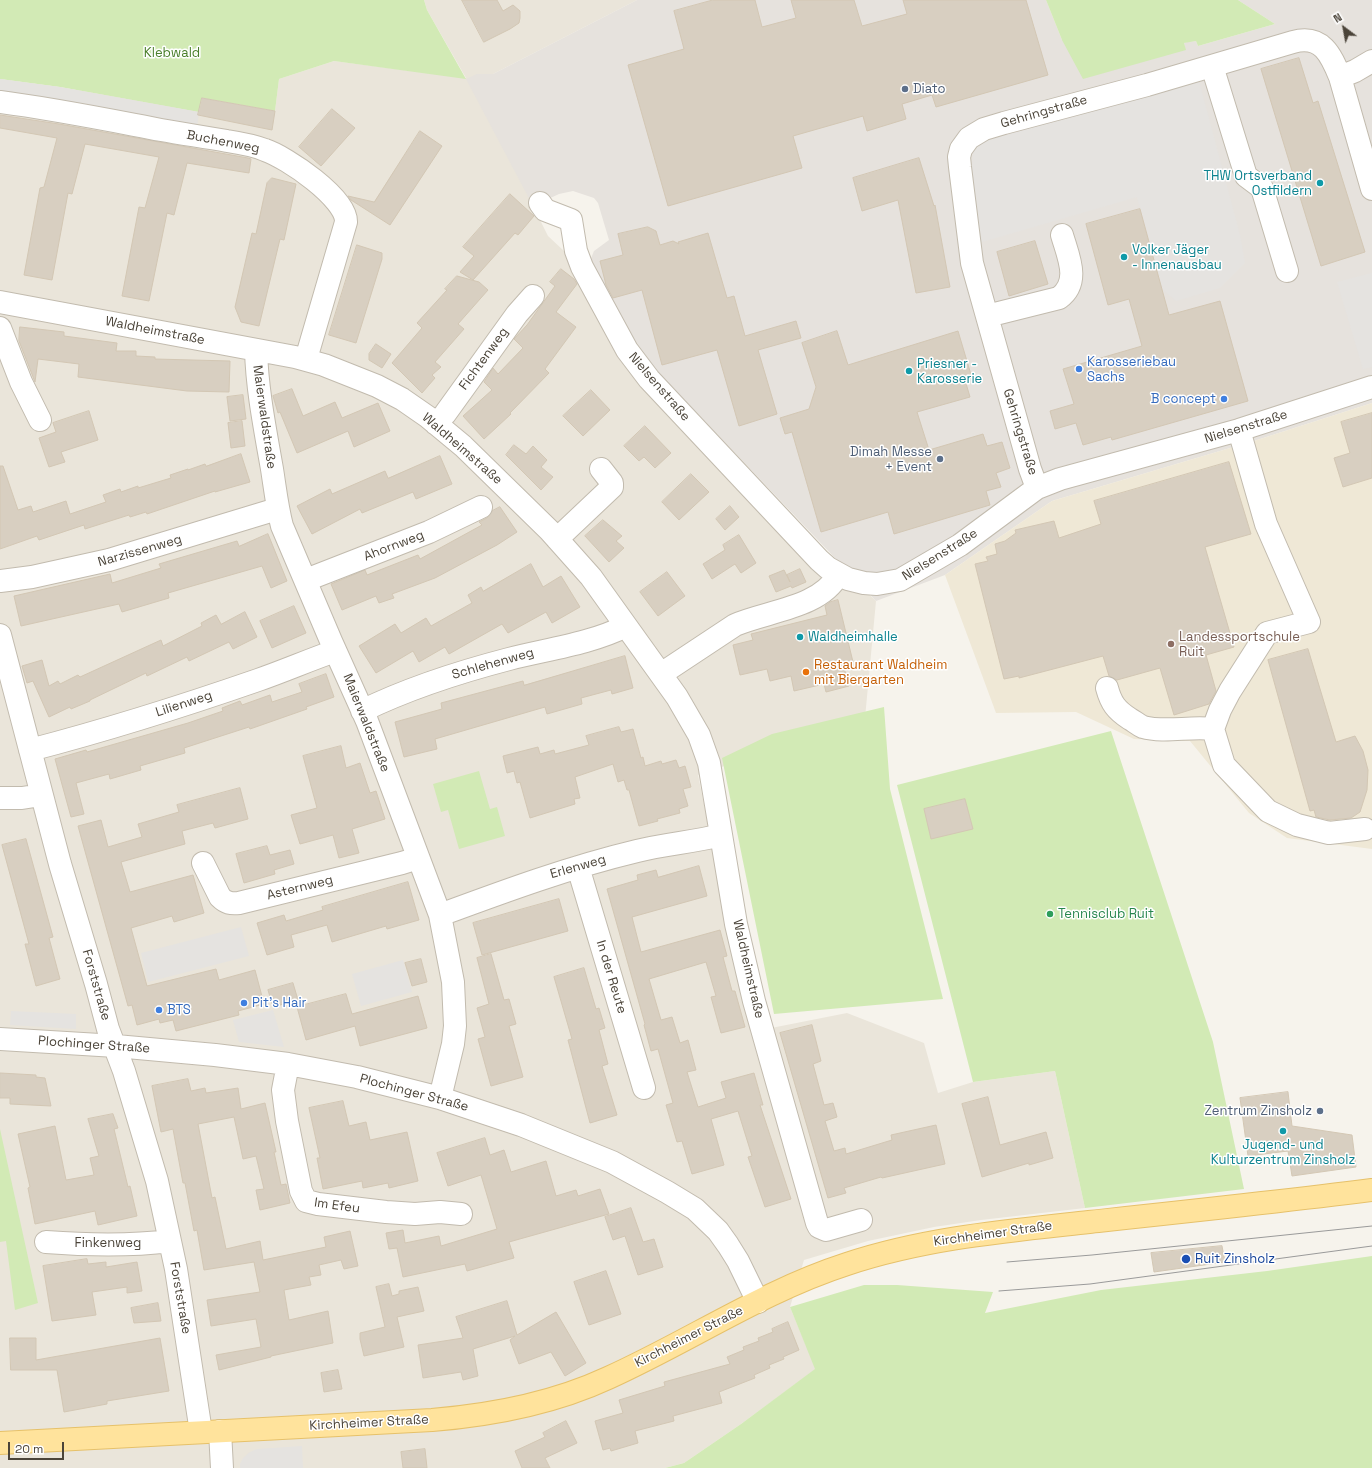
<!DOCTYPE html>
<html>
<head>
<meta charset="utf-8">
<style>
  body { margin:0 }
  #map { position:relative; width:1372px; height:1468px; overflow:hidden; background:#f6f3ec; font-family:"Space Grotesk",sans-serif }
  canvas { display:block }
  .north { position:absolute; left:1324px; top:8px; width:40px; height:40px; -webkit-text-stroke:3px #fff; paint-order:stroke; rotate:328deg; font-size:11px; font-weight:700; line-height:16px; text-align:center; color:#4b4439 }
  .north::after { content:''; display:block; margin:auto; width:14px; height:18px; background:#4b4439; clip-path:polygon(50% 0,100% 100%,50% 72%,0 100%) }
  .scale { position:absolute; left:8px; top:1442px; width:56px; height:18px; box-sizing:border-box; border:2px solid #4b4439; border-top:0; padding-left:5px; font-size:12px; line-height:14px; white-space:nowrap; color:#4b4439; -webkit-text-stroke:3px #fff; paint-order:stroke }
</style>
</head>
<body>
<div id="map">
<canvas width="1372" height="1468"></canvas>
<div class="north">N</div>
<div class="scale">20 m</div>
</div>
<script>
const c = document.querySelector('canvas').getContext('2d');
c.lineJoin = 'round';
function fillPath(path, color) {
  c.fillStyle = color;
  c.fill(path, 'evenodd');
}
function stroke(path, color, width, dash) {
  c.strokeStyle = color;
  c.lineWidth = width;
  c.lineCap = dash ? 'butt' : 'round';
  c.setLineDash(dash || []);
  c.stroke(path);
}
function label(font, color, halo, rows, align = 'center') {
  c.font = font + ' "Space Grotesk",sans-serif';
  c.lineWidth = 3;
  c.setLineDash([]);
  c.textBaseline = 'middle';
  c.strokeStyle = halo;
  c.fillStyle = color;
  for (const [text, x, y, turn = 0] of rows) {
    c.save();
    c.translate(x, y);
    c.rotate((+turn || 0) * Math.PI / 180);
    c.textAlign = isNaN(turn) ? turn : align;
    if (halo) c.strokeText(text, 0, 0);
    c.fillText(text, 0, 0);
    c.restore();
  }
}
fillPath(new Path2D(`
  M424,0h213l-144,74h-16l56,132 15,30 16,15 22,39 30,64 260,247 -11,117 -167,57 53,257 96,-19 77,30 14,50 35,-11 82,-11 30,137 -104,12 -47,7 -66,14 -64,19 -14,47 26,62 -75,55 -57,39 -19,5h-665v-1389l60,8 139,24 3,-13 73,13 4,-32 55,-18 132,17 -39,-68z`), '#eae5da');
fillPath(new Path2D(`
  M637,0h409l16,40 123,10 -1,-7 3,-1 9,-1 2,5 77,-22 -37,-24h134v403l-115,37 -205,61 -107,74 -69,26 -244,-256 -42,-84 4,-10 15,-11 -11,-37 -4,-5 -21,-7 -14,3 -26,12 -67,-127 11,-5h16z`), '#e6e2dd');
fillPath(new Path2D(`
  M1372,403v446l-85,-11 -38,-25 -59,-72 -56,-2 -58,-27 -80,1 -51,-138 107,-74 205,-61z`), '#efe8d6');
fillPath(new Path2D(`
  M0,0h424l3,10 39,69 -132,-18 -55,18 -4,32 -73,-13 -3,14 -139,-25 -60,-8z
  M1046,0h192l37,24 -77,22 -2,-5 -12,2 2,7 -103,29 -21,-39z
  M884,707l6,82 53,210 -169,15 -52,-256 50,-24z
  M1111,731l102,311 31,147 -159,19 -30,-137 -82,11 -76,-297z
  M479,771l11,38 7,-2 8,29 -46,13 -11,-39 -7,2 -8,-28z
  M0,1129l38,174 -23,7 -9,-69 -6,1z
  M1372,1256v212h-707l19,-5 57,-39 74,-55 -25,-62 74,-22h33l96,7 -8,21 116,-23 166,-19z`), '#d2eab5');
fillPath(new Path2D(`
  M0,79l60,8 139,25 -2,16 -197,-33z
  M1199,81l41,154 5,28 -25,25 -44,13 -13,-11 -26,-93 -155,45 -12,-52 4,-46z
  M1372,273v94l-9,2 -26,-87z
  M241,927l8,29 -101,26 -7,-29z
  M403,960l9,32 -51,14 -9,-32z
  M273,1010l11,37 -45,-5 -6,-22z
  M11,1011l65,3v15l-66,-4z
  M302,1446l1,22h-63v-4l3,-6 7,-6 7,-3z`), '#e5e3e0');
const building = new Path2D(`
  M462,0h35l6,11 10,-6 7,6v7l-1,5 -9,6 -26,13z
  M713,0h42l7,27 34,-9 -5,-18h63l8,26 45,-12 -4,-14h123l22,75 -112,32 -4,-12 -30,9 4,15 -39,12 -4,-15 -70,20 9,32 -134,38 -40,-141 56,-16 -10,-38z
  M1299,58l14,45 5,-2 47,151 -44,14 -60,-197z
  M202,98l73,13 -3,19 -74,-15z
  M332,109l23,19 -34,38 -22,-19z
  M0,115l59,9 189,34 3,1 -2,14 -62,-10 -13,52 -7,-2 -18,88 -27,-5 17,-89 6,1 14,-51 -74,-13 -13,50 -4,-1 -16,87 -28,-5 16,-87 4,-1 13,-49 -57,-10z
  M420,131l22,15 -52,79 -39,-25 -3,-4 26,6z
  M919,158l15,48 1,-1 15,82 -34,6 -18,-93 -36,11 -9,-33z
  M272,178l24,6 -12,56 -4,-1 -21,87 -18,-4 -6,-15 17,-74 4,1 11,-51z
  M510,194l24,22 -16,19 -3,-2 -42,47 -13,-8 14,-16 -11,-9z
  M1140,209l29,106 51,-14 28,100 -136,39 -1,-3 -28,8 -7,-22 -21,6 -5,-18 24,-7 -11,-35 79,-23 -13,-47 -21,6 -22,-81z
  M648,227l8,4 4,14 13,-4 6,3 -1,-2 30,-9 19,65 7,-2 11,40 51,-15 5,17 -43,12 19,64 -38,12 -22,-76 -55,15 -20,-75 -29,8 -7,-13 -6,-24 23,-6 -5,-21z
  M1035,241l13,43 -39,12 -12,-44z
  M357,245l25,8v6l-26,84 -27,-8z
  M561,269l13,10 3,5 -21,28 20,15 -31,42 4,4 -39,40 1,1 -27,25 -21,-23 29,-26 -8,-8 9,-14 5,6 25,-26 -9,-9 13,-14 28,-39 -5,-4z
  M457,276l22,6 9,8 -30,34 6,5 -29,33 6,5 -9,8 3,3 -13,15 -30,-30 30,-35 -5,-5 30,-33 -2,-1z
  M20,327l44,5v4l53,7 -1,8h20v5l19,1v2l75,2 -1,31 -42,-1 -109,-14 1,-13 -41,-5 -3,23 -16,-41z
  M837,331l11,34 110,-34 14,47 -7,2 5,17 -53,15 12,38 54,-16 4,12 15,-4 8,26 -14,5 5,14 -15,4 4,14 -96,29 -6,-22 -67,20 -29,-100 -7,2 -5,-16 29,-9 7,-22 -14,-44z
  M376,344l15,10 -9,14 -13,-8v-6z
  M292,389l11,27 32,-14 7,16 36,-15 12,28 -36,16 -6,-16 -51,22 -17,-41 -2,1 -5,-17z
  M591,390l19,20 -27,26 -20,-20z
  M243,395l3,24 -16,2 -3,-24z
  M89,411l9,29 -37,12 4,10 -16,5 -10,-29 17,-6 -3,-9z
  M1372,413v65l-29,9 -9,-29 16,-5 -9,-31z
  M242,421l3,25 -14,2 -3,-25z
  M645,426l26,27 -16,15 -11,-11 -5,4 -15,-15z
  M514,445l12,9 7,-8 14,14 -6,7 12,10 -12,13 -35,-35z
  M241,454l9,28 -35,10v-1l-68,23 -1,-2 -16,5 -1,-2 -44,14 -1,-4 -45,15 -2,-4 -37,13v-83h3l15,44 13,-4 2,6 33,-11 4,13 36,-12 -3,-7 17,-6 1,3 17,-6v2l33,-10 -1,-3 18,-6v1l17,-6 1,2z
  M440,456l12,28 -36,15 -3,-7 -51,21 -2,-4 -48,25 -15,-28 33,-17 2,5 53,-23 3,7z
  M1229,462l22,72 -46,13 29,100 -28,8 10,36 -7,13 -35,11 -14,-47 -43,12 -8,-4 -6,-20 -84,22v-2l-15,3 -29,-115 13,-3 -2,-4 11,-3 -2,-10 10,-3 11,-8 -1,-3 39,-9 5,17 42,-14 -7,-23z
  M691,474l18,18 -30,28 -17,-18z
  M730,506l9,11 -14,13 -9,-11z
  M500,507l17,25 -20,13 -62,33 -43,16 2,4 -15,5 -3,-7 -34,14 -11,-26 34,-14 2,5 51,-20 2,4 62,-34 -3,-3 8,-4 5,-7z
  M603,520l19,16 -6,5 8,7 -15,14 -24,-26z
  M268,534l19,47 -16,7 -9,-22 -94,27 1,5 -47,14 -3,-8 -98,22 -7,-30 96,-22 2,9 49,-15 -2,-4 78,-23 2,5z
  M739,535l17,28 -15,10 -6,-9 -23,15 -9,-15 22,-14 -2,-5z
  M531,564l12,23 18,-11 19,31 -28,16 -6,-11 -38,21 -6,-9 -53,30 -4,-7 -26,15 -6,-11 -37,22 -17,-27 36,-22 6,9 25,-15 5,8 41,-23 -4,-8 13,-8 2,4z
  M800,569l6,13 -14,6 -1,-2 -15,6 -7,-16 15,-6 6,12 -3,-7z
  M667,572l18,24 -27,20 -18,-24z
  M838,600l15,62 -10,2 6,22 -23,6 -2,-8 -30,7 -3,-15 -21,5 -3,-12 -27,6 -7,-30 20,-5 -2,-6 76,-19 -2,-9 5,-4z
  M294,606l12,27 -34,15 -12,-27z
  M245,612l12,25 -24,12 -4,-7 -40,19 -2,-4 -40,19 -1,-3 -56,27v1l-19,8 -1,-2 -21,10 -16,-36 -6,2 -5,-17 20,-6 7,26 9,-5 2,3 18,-9 2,2 81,-37 2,6 39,-20 -1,-3 15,-8 5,9z
  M1308,649l28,93 19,-6 8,15 5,19 -1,20 -7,22 -9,6 -21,2 -14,-3 -2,-7 -4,1 -42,-151z
  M625,656l8,32 -21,6 -1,-4 -30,8 1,6 -35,10 -2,-7 -110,32 2,10 -33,8 -9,-35 47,-13 -1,-6 82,-22 1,4z
  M326,674l8,23 -28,10 1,2 -57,20 -1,-2 -65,21 1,5 -45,13 1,4 -31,9 -1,-5 -33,9 8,31 -13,3 -16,-58 31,-9 1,2 101,-29 35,-12 -1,-3 18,-7 2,4 28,-10 2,7 30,-10 -3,-8z
  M619,727l2,5 12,-3 8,29 2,-1 2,9 16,-5 1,3 14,-4 3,8 6,-2 6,21 -8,2 5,17 -9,3 1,4 -23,6 1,2 -19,5 -10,-36h-2l-3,-10 -6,2 -5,-18 -38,13 5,21 -6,1 1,5 -45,14 -10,-36 -3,1 -3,-12 -7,2 -4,-17 35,-9 2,7 14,-4 1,4 34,-9 -3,-9z
  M341,746l5,22 14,-5 10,30 6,-2 9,28 -33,10 7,24 -20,5 -6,-23 -33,9 -9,-29 26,-7 -14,-52z
  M240,788l8,31 -33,9 -2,-5 -31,8 3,13 -64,18 9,30 63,-17 11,38 -30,9 -2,-6 -41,12 16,58 69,-17 3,11 36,-10 9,34 -26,7 1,4 -63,16 -3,-11 -13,3 -1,-4 -22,6 -5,-20 -4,1 -50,-180 23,-6 7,27 34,-10 -4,-13 41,-12 -2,-7z
  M965,799l8,30 -42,10 -7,-30z
  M26,839l27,98 -4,1 11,41 -24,7 -11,-42h4l-27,-99z
  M267,846l3,9 20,-5 4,14 -20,6 1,4 -31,9 -8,-29z
  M699,866l8,30 -75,21 9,35 79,-22 7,26 -4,1 9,34h3l10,36 -24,6 -10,-36 5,-1 -10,-34 -57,17 12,41 11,-3 8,26 8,-3 8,30 -9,2 11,35 28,-9 -5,-16 33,-9 9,32h-3l31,94 -26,8 -17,-50 4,-1 -14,-45 -27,8 13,46 -32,9 -10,-33 -5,1 -11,-37 7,-2 -15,-54 -7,2 -7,-26 1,-1 -38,-135 31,-9 -1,-5 19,-5 2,7z
  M408,882l11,38 -32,9 -1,-3 -54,16 -5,-17 -36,10 3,12 -27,8 -10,-32 27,-8 2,6 37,-11 -1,-3z
  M559,899l9,32 -86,24 -9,-32z
  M491,954l13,46 5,-1 7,25 -7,2 14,51 -32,9 -13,-47 7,-2 -8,-29 12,-4 -12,-46z
  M421,959l6,23 -15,4 -7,-23z
  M584,968l12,41 3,-1 6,20 -6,2 9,34 -6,2 15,49 -27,8 -22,-83 4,-1 -18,-62z
  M293,983l5,17 -25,7 -5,-17z
  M346,994l6,20 66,-18 9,32 -67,18 -5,-20 -49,14 -9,-33z
  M812,1025l9,36 -8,3 11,41 9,-2 4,14 -12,4 9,30 11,-3 1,6 46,-14 -1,-5 45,-10 9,39 -63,14 -1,-1 -37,11 2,5 -18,5 -48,-165z
  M0,1073l36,2v2l9,1 6,28 -41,-2v-6h-10z
  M188,1079l3,12 14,-3 1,5 32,-5 3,21 24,-6 11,49h-2l7,33 5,-1 4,19 -30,7 -4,-20 8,-1 -8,-33 -13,3 -9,-42 -36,7 14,74 3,-1 11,52 34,-8 3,19 63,-13 -2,-10 26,-6 8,35 -14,3 -3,-9 -22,5 2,10 -12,2 2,8 -27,5 5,30 39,-9 5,32 -62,13v1l-52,13 -3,-15 45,-8 -5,-28 -45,7 -4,-26 53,-8 -6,-30 -50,8 -7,-40 -3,1 -9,-48h-2l-10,-54 -12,3 -9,-46z
  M1288,1092l4,34 60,9 4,32 -64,9 -4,-25 -40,5 -8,-58z
  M988,1097l12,48 46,-13 7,26 -24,7v-2l-47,14 -20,-73z
  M343,1101l6,25 17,-4 4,18 37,-8 11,49 -29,7 -1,-5 -25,5 -1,-7 -39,8 -6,-31h3l-11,-50z
  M113,1114l5,14 -4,1 14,58 2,-1 7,30 -39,9 -3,-14 -60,13 -7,-36 2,-1 -12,-53 37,-8 11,54 28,-5 -4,-17 9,-2 -11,-37z
  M485,1138l5,17 14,-5 7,22 35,-11 10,35 20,-6 2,6 22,-7 9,25 -100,28 5,16 -47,13 -2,-7 -62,13 -6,-29 -8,1 -3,-16 17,-3 2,13 34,-7 2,10 56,-17 -16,-54 -33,11 -11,-33z
  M631,1208l12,34 11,-3 9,28 -25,8 -13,-39 -12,4 -8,-23z
  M1222,1246l3,16 -71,10 -3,-19z
  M87,1259l1,5 18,-2v5l31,-5 5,29 -15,2v-6l-35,5 4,23 -44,6 -9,-55z
  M606,1271l15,43 -32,11 -15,-43z
  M389,1284l3,12 7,-2v-3l19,-4 6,24 -27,6 7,30 -40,9 -4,-17v-6l25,-6 -9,-40z
  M507,1301l10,34 39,-23 30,51 -21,13 -14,-24 -32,12 -9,-24 5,-4 -42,13 5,27 -15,4 -2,-8 -38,6 -5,-33 45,-7 -7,-21z
  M158,1303l3,18 -27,2 -3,-15z
  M788,1322l11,28 -16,7 1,2 -15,6 1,3 -16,7 1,3 -36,14 3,11 -49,13 1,5 -39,10 3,12 -27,8 -1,-3 -7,2 -8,-29 28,-8 -4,-13 46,-14 -1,-4 66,-18 -3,-7 17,-7 -1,-3 16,-6 -1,-3 15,-6 -1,-3z
  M10,1338h26v22l124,-22 9,53 -62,10v3l-43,8 -7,-42h-46z
  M338,1370l4,19 -18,3 -3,-19z
  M566,1421l11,22 -32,15 5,10h-28l-7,-17 30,-14 -2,-4z
  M425,1449l2,19h-24l-2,-16z`);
fillPath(building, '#d8cfc1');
stroke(building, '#d3c7b4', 1);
const minor = new Path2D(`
  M1212,66l34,110 16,12 25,83
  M1340,77l15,-6 17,-10
  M0,102c54,7 108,18 161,28 22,4 44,7 66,11 13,2 26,4 38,9 21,7 82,48 81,72l-40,137
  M540,203l5,7 26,10 5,31 6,16 45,83 22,29 170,181 9,8 20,11 16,4 13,1 23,-4 60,-35 77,-57 23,-9 179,-49 133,-43
  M0,302l295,55 29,8 53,21 25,13 26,18 35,29 87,85 41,46 86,120 22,38 10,28 27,161 18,77 63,222 2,4 7,3 35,-10
  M987,316l72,-18c22,-16 9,-42 3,-63
  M0,328l21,54 19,38
  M256,350c1,39 9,79 16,119 3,19 5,38 10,57l49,115 36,80 73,194 13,67 2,44 -2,18 -13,54
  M436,424l9,-10 72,-100 16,-18
  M1239,430l27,94 43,98 -42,11 -37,58 -10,19 -7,19 11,36 44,46 29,14 32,8 36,-4
  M1037,488l-7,-19 -58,-206 -12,-96 -1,-10 2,-8 8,-11 15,-9 20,-6 143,-38 146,-43c29,-8 38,13 47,35l32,112
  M557,539l55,-52v-4l-11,-14
  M306,580l123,-48 52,-25
  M0,581l32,-4 77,-17 168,-51
  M0,635l60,229 36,120 12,45 16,42 33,110 19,88 25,163
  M661,674l74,-49c32,-14 85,-17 103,-50
  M1107,688c4,15 9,22 23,31 4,2 8,6 13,8 21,6 48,-1 70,2
  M362,711c47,-23 97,-39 147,-52 39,-10 81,-15 117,-33
  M30,750c77,-20 153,-44 228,-70 26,-9 51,-20 77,-29
  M0,798h22l19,-3
  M203,863l17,34c6,6 11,7 19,6l163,-40 16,-5
  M578,867l66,221
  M440,915c65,-24 130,-48 197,-64 28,-7 57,-9 84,-16
  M0,1039l116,7 99,9 73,9 69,13 83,21 81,27 91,37 55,30 28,17 23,22 10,14 10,16 20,41
  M288,1064l-5,26 4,31 14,70 5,10 12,3 68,8 29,2 25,-2 21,2
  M46,1242c40,3 84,4 124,-1
  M220,1431l2,37`);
const major = new Path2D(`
  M0,1443l432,-23c61,-5 120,-16 176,-42 80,-36 155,-87 239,-114 78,-26 160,-33 242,-42 94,-10 189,-20 283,-32`);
stroke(minor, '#c2bbae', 24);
stroke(major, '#e6c16a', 24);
stroke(minor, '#fff', 22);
stroke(major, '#ffe39c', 22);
stroke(new Path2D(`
  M1007,1262l85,-7 280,-29
  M999,1291l91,-7 282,-38`), '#9a9a9a', 1);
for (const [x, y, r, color] of [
  [905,89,4,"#5c6f8a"],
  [1320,183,4,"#0f9aa8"],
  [1124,257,4,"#0f9aa8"],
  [1079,369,4,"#3f7fe0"],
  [909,371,4,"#0f9aa8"],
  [1224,399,4,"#3f7fe0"],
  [940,459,4,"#5c6f8a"],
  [800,637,4,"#0f9aa8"],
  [1171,644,4,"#8d6e63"],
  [806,672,4,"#e8710a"],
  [1050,914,4,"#2e9e5b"],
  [244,1003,4,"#3f7fe0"],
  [159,1010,4,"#3f7fe0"],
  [1320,1111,4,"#5c6f8a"],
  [1283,1131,4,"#0f9aa8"],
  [1186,1259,5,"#1a4fb4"]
]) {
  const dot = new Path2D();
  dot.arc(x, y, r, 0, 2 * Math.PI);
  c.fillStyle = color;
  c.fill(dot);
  stroke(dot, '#fff', 1.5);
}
label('13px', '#4a7f2a', '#fff', [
  ["Klebwald",172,53]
]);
label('13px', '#4e5e75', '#fff', [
  ["Diato",913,89,"left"],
  ["Dimah Messe",932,452],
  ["+ Event",932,467],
  ["Zentrum Zinsholz",1312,1111]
], 'right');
label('13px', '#4b4439', '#fff', [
  ["Gehringstraße",1044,112,-16],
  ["Buchenweg",223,142,11],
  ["Waldheimstraße",155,331,11],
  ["Fichtenweg",484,359,-54],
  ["Nielsenstraße",659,387,49],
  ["Maierwaldstraße",264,417,82],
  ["Nielsenstraße",1246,427,-17],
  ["Gehringstraße",1020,432,73],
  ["Waldheimstraße",462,449,41],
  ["Ahornweg",394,546,-21],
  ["Narzissenweg",140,551,-16],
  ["Nielsenstraße",940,555,-32],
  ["Schlehenweg",493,664,-16],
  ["Lilienweg",184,704,-18],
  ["Maierwaldstraße",366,723,68],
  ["Erlenweg",578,867,-16],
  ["Asternweg",300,888,-14],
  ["Waldheimstraße",748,969,77],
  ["In der Reute",611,977,73],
  ["Forststraße",96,985,74],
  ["Plochinger Straße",94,1045,4],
  ["Plochinger Straße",414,1093,15],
  ["Im Efeu",337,1206,8],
  ["Kirchheimer Straße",993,1234,-8],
  ["Finkenweg",108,1243],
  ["Forststraße",180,1298,80],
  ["Kirchheimer Straße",689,1337,-27],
  ["Kirchheimer Straße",369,1423,-3]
]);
label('13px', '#0d838f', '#fff', [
  ["THW Ortsverband",1312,176,"right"],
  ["Ostfildern",1312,191,"right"],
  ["Volker Jäger",1132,250],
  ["- Innenausbau",1132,265],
  ["Priesner -",917,364],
  ["Karosserie",917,379],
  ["Waldheimhalle",808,637],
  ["Jugend- und",1283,1145,"center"],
  ["Kulturzentrum Zinsholz",1283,1160,"center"]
], 'left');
label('13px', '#366cbe', '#fff', [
  ["Karosseriebau",1087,362],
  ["Sachs",1087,377],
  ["B concept",1216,399,"right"],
  ["Pit's Hair",252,1003],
  ["BTS",167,1010]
], 'left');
label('13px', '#785e54', '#fff', [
  ["Landessportschule",1179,637],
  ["Ruit",1179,652]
], 'left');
label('13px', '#c56008', '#fff', [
  ["Restaurant Waldheim",814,665],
  ["mit Biergarten",814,680]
], 'left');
label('13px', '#27864d', '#fff', [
  ["Tennisclub Ruit",1058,914]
], 'left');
label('13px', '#164399', '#fff', [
  ["Ruit Zinsholz",1195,1259]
], 'left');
</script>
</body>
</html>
